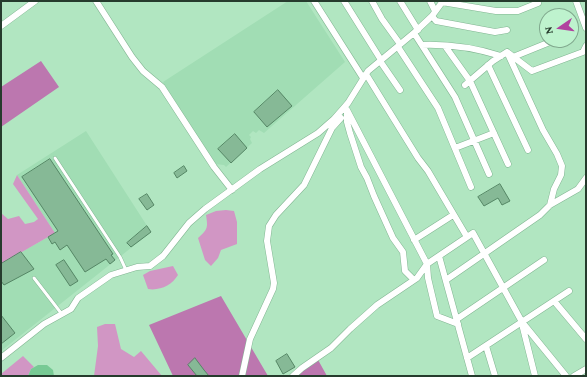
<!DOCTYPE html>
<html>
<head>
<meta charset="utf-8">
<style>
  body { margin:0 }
  #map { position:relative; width:587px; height:377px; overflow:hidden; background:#b1e6c1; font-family:"Crimson Pro",serif }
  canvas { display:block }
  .frame { position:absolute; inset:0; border:2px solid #263b2d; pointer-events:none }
  .north { position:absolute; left:539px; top:8px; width:40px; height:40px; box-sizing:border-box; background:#bef3ce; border:1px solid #81a98e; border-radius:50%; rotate:257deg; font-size:11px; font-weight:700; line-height:16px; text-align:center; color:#263b2d }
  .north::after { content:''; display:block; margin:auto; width:14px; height:18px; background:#b1429f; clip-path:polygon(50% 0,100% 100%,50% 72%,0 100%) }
</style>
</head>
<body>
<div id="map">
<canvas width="587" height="377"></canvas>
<div class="frame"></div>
<div class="north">N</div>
</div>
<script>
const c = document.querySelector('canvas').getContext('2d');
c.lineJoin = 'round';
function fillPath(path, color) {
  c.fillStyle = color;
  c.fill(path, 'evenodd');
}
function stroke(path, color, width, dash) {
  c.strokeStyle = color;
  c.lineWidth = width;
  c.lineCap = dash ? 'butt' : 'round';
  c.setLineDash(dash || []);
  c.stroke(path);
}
fillPath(new Path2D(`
  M288,1h18l39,61 -81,71 -5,-3 -3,3 -3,-2 -4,4 2,2 -1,2 2,4 -26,24 -2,-2 -9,-1 -52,-82z
  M86,131l65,101 -150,119v-87l54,-31 -38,-58z`), '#a1ddb4');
fillPath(new Path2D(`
  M17,175l38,58 -54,31v-51l7,6 11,-3 6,8 9,-2 4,-3 -25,-35z
  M226,210l8,1 3,11v22l-16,6 -3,8 -7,8 -6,-6 -7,-22c10,-9 10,-10 8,-23l10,-4z
  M173,266l5,9c-6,10 -18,16 -30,14l-5,-14 7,-4z
  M105,324h10l6,25 13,8 7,-6 21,25h-68l4,-30 -1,-19z
  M23,356l11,11 -3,2 -3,7h-27v-2z`), '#d196c4');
fillPath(new Path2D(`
  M41,61l18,26 -58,40v-40z
  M221,296l47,80h-95l-24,-51z
  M317,358l10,18h-34z`), '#bc77af');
fillPath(new Path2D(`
  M38,365h9l6,5 1,6h-26l3,-7z`), '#77ca94');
const building = new Path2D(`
  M278,90l14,16 -25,21 -13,-15z
  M235,134l12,14 -16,15 -13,-14z
  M50,159l63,95 -2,1 4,5 -5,4 -4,-5 -21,13 -18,-27 -7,5 -5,-8 -3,2 -4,-7 10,-6 -36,-54z
  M184,166l3,5 -10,7 -3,-5z
  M500,184l10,17 -8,4 -4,-7 -14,8 -6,-9z
  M147,194l7,11 -7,5 -8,-11z
  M147,226l4,6 -20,15 -4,-4z
  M21,252l13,17 -30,16 -3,-4v-17z
  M64,260l14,21 -8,5 -14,-21z
  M1,315l14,18 -14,11z
  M287,354l8,13 -12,7 -7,-13z
  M195,358l9,12 5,6h-12l-9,-11z`);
fillPath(building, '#86b996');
stroke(building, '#558665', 1);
const lane = new Path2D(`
  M55,158l65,99 6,13
  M34,278l27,35`);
const street = new Path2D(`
  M96,1l36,56 11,14 19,16 52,80 18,23
  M314,1l49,77
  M344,1l37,59
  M372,1l10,18 18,25
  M400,1l18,29
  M430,1l5,10
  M576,1l10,27
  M442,2l54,9h22l20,-8
  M432,16l4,5 59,11 12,-2
  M1,26l34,-25
  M414,33l41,64 34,77
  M422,45c27,-1 53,3 79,11
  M445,46l25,35 38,83
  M398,47l40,61 33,79
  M507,52l36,78 14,24 5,12 -1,9 -7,14 -4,16
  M513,57l37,-15
  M380,61l20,29
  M488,65l40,85
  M366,74l52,84 10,13 39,66
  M465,85l28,-24 14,-9 25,19 51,-19 3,-6
  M347,110l80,154 1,14 9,38 21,8
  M347,111v11l3,11 11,34 6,11 7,18 19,42 10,14 2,19 9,9
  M455,148l39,-15
  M414,240l39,-25
  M439,256l33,120
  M446,280l94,-65 10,-10 28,-16 8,-11
  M554,301l32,38
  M457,319l87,-59
  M522,324l13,52
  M486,346l9,30
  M1,358l43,-34 27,-15 7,-11 33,-23 26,-8 13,-1 13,-10 26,-33 16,-14 55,-40 58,-36 16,-14 14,-16 20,-32 47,-39 17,-16 11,-15
  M467,358l102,-67
  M242,376l8,-37 23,-50 1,-6 -7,-42 2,-15 7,-11 28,-30 28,-57 9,-10
  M293,376l9,-8 29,-20 19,-19 27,-24 40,-27 10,-14 46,-31 49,89 44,54
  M574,376l12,-7`);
stroke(lane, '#82b592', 4);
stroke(street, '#82b592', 7);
stroke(lane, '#fff', 3);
stroke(street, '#fff', 6);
</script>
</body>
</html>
